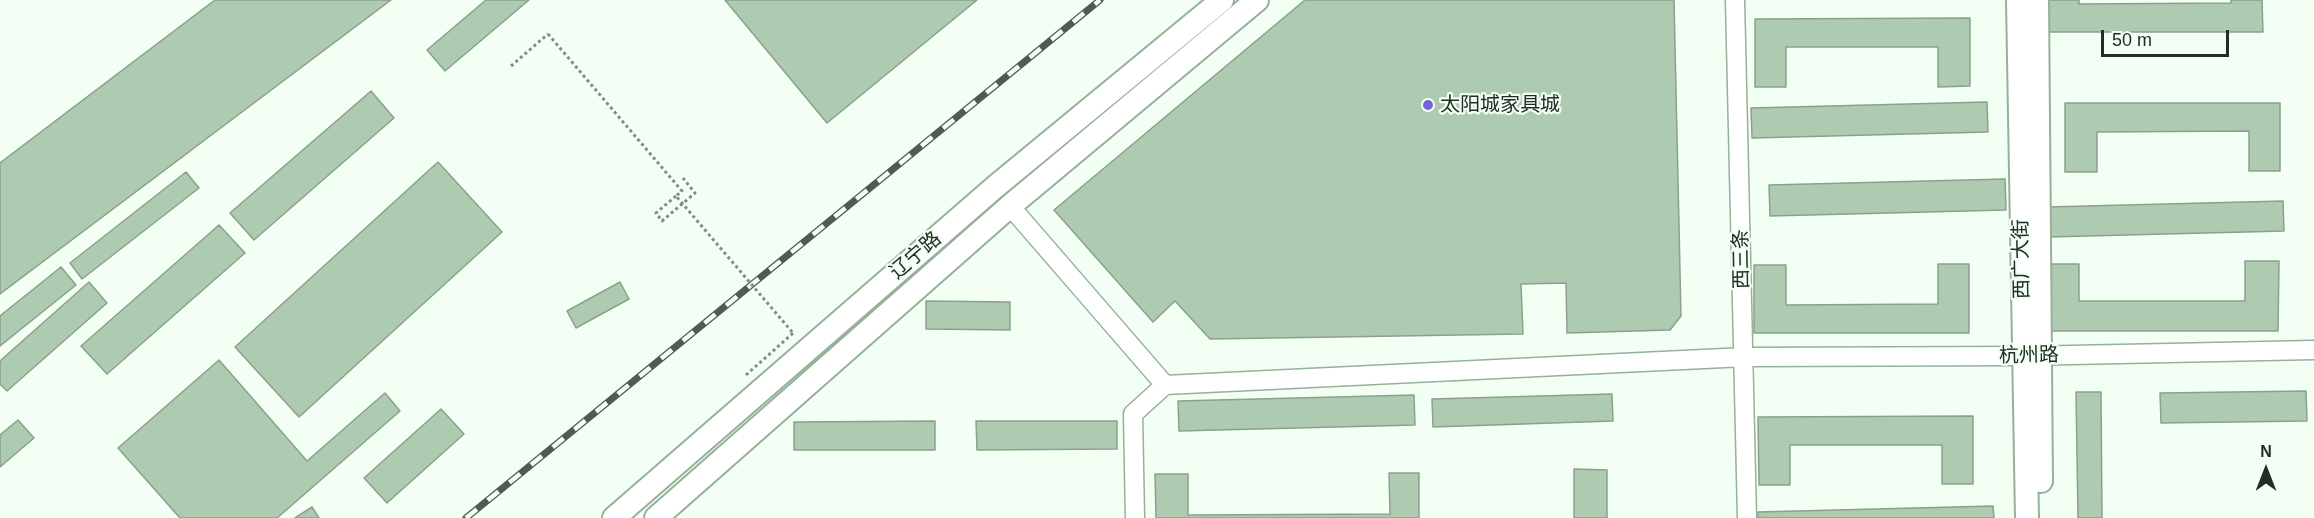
<!DOCTYPE html>
<html>
<head>
<meta charset="utf-8">
<style>
  body { margin:0 }
  #map { position:relative; width:2314px; height:518px; overflow:hidden; background:#f3fff4; font-family:Helvetica,sans-serif }
  canvas { display:block }
  .north { position:absolute; left:2236px; top:440px; width:60px; height:60px; -webkit-text-stroke:4px #f3fff4; paint-order:stroke; rotate:0deg; font-size:16px; font-weight:700; line-height:24px; text-align:center; color:#222d23 }
  .north::after { content:''; display:block; margin:auto; width:21px; height:27px; background:#222d23; clip-path:polygon(50% 0,100% 100%,50% 72%,0 100%) }
  .scale { position:absolute; left:2101px; top:30px; width:128px; height:27px; box-sizing:border-box; border:3px solid #222d23; border-top:0; padding-left:8px; font-size:18px; line-height:21px; white-space:nowrap; color:#222d23; -webkit-text-stroke:4px #f3fff4; paint-order:stroke }
</style>
</head>
<body>
<div id="map">
<canvas width="2314" height="518"></canvas>
<div class="north">N</div>
<div class="scale">50 m</div>
</div>
<script>
const c = document.querySelector('canvas').getContext('2d');
c.lineJoin = 'round';
function fillPath(path, color) {
  c.fillStyle = color;
  c.fill(path, 'evenodd');
}
function stroke(path, color, width, dash) {
  c.strokeStyle = color;
  c.lineWidth = width;
  c.lineCap = dash ? 'butt' : 'round';
  c.setLineDash(dash || []);
  c.stroke(path);
}
function label(font, color, halo, rows, align = 'center') {
  c.font = font + ' Helvetica,"Noto Sans SC",sans-serif';
  c.lineWidth = 4.5;
  c.setLineDash([]);
  c.textBaseline = 'middle';
  c.strokeStyle = halo;
  c.fillStyle = color;
  for (const [text, x, y, turn = 0] of rows) {
    c.save();
    c.translate(x, y);
    c.rotate((+turn || 0) * Math.PI / 180);
    c.textAlign = isNaN(turn) ? turn : align;
    if (halo) c.strokeText(text, 0, 0);
    c.fillText(text, 0, 0);
    c.restore();
  }
}
const building = new Path2D(`
  M215,0h176l-391,294v-131z
  M486,0h43l-84,71 -18,-21z
  M725,0h252l-150,123z
  M1305,0h369l7,316 -11,14 -103,3 -1,-50 -45,1 2,50 -313,5 -35,-38 -22,21 -99,-112z
  M2047,0h32v4l152,-1v-3h31l1,32h-216z
  M1970,18v68l-32,1v-40h-152v40h-31v-68z
  M371,91l23,27 -140,122 -24,-27z
  M1987,102l1,30 -236,6 -1,-30z
  M2065,103h215v68h-31v-40l-152,1v40h-32z
  M438,162l64,70 -203,185 -64,-70z
  M186,172l13,16 -117,91 -12,-16z
  M2005,179l1,31 -236,6 -1,-31z
  M2283,201l1,30 -236,6 -1,-30z
  M219,225l26,28 -138,121 -26,-28z
  M2245,261h34l-1,70h-227v-67h28v37h166z
  M1938,264h31v69h-215v-68h32v40l152,-1z
  M61,267l15,18 -76,61v-30z
  M89,282l18,21 -100,88 -7,-7v-23z
  M620,282l9,17 -53,29 -9,-17z
  M926,301l84,1v28l-84,-1z
  M219,360l88,101 78,-68 15,18 -123,107h-97l-62,-70z
  M2306,391l1,30 -146,2 -1,-30z
  M2076,392h25l1,126h-24z
  M1612,394l1,27 -180,6 -1,-28z
  M1414,395l1,30 -236,6 -1,-30z
  M441,409l23,25 -77,69 -23,-25z
  M1973,416v68h-31v-39h-152v40h-31l-1,-68z
  M18,420l16,18 -34,29v-32z
  M935,421v29h-141v-28z
  M976,421h141v28l-140,1z
  M1574,469l33,1v48h-33z
  M1389,473h30v45h-263l-1,-44h33v41l202,-1z
  M1993,506l1,12h-236v-6z
  M312,507l7,11h-24z`);
fillPath(building, '#aecab0');
stroke(building, '#88a38a', 1.5);
const minor = new Path2D(`
  M1735,0l12,518
  M1010,206l155,179 580,-28 278,-1 291,-6
  M1135,518l-2,-104 32,-29`);
const major = new Path2D(`
  M2018,0l9,518
  M2037,0l4,481
  M614,518l381,-331 227,-187
  M656,518l354,-312 247,-206`);
stroke(minor, '#96b198', 21);
stroke(major, '#96b198', 26);
stroke(new Path2D(`
  M511,66l37,-32
  M676,196l-20,17 6,8 33,-28 -12,-15
  M746,375l47,-42`), '#828e83', 3, [3, 3]);
stroke(minor, '#fff', 18);
stroke(major, '#fff', 22);
const rail = new Path2D(`
  M466,518l634,-518`);
stroke(rail, '#505b51', 7);
stroke(rail, '#f3fff4', 4.5, [14]);
stroke(new Path2D(`
  M548,34l134,157 -6,5 117,137`), '#828e83', 3, [3, 3]);
for (const [x, y, r, color] of [
  [1428,105,6,"#7662dc"]
]) {
  const dot = new Path2D();
  dot.arc(x, y, r, 0, 2 * Math.PI);
  c.fillStyle = color;
  c.fill(dot);
  stroke(dot, '#f3fff4', 2);
}
label('20px', '#222d23', '#f3fff4', [
  ["太阳城家具城",1440,105]
], 'left');
label('20px', '#222d23', '#f3fff4', [
  ["辽宁路",916,256,-41],
  ["西三条",1742,259,-91],
  ["西广大街",2022,259,-91],
  ["杭州路",2029,356,-1]
]);
</script>
</body>
</html>
